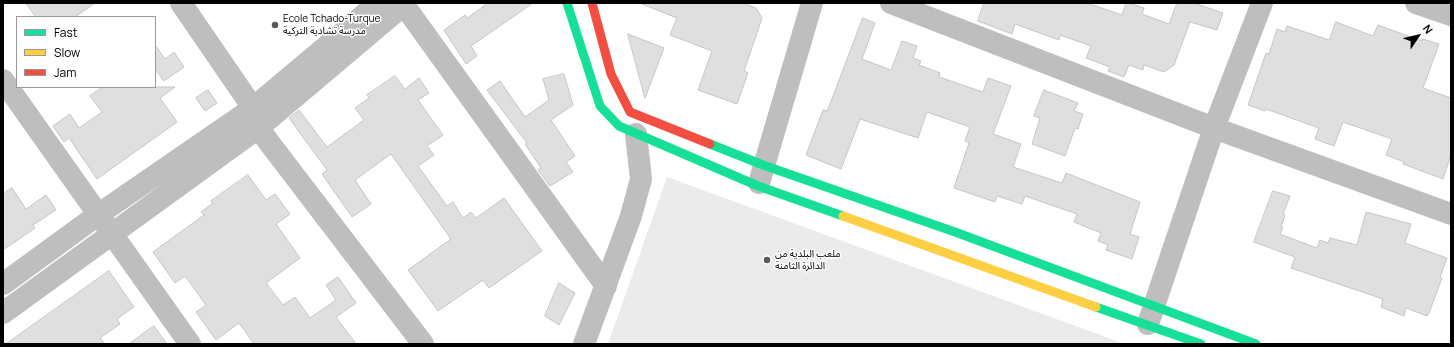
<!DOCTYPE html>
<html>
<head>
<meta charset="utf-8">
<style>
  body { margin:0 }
  #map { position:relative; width:1454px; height:347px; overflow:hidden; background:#fff; font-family:Manrope,sans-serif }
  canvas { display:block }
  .frame { position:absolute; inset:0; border:4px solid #000; pointer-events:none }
  .legend { position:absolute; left:16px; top:16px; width:140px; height:72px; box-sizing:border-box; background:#fff; border:1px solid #999; margin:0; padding:5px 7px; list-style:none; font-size:12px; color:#000 }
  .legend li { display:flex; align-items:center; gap:8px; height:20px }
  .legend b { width:20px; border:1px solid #999 }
  .north { position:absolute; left:1398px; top:16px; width:40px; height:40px; -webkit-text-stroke:3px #fff; paint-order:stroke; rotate:55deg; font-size:11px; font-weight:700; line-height:16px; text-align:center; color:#000 }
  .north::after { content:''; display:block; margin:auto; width:14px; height:18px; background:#000; clip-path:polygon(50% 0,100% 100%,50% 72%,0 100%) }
</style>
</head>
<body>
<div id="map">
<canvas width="1454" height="347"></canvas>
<div class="frame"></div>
<ul class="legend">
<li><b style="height:5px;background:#16e098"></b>Fast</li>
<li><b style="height:5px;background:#ffcf43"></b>Slow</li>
<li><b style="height:5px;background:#f24e42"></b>Jam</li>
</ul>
<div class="north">N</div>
</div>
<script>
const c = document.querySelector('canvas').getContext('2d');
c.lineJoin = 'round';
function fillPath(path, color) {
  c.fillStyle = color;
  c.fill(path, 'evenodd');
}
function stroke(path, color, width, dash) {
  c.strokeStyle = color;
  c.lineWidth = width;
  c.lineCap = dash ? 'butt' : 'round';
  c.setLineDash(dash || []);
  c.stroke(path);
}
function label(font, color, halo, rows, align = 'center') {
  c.font = font + ' Manrope,"Noto Sans Arabic",sans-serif';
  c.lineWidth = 3;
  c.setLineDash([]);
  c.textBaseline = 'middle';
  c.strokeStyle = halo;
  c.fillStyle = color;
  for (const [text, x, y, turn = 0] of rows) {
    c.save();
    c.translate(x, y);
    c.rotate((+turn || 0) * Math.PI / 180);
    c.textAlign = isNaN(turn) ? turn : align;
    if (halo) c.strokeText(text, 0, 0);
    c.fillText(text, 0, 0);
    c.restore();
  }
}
fillPath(new Path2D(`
  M667,177l458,167h-517z`), '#ebebeb');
const building = new Path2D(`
  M26,3h69l-20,14h-39z
  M488,3h45l-62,43 6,10 -11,8 -22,-34 21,-15 2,3z
  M642,3h101l13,5 6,10 -18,53 4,2 -11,31 -39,-14 14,-39 -42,-16 7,-17 -35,-14z
  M984,3h103l35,12 4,-12h3l15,5 -2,6 27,10 8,-21h17l29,10 -6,17 -27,-8 -16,43 -10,7 -20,-7 -1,5 -14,-5 -5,12 -16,-6 2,-4 -24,-9 5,-12 -31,-11 -1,5 -44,-16 -3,10 -34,-13z
  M863,18l12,5 -13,36 29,11 11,-29 15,5 -4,12 8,3 -2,4 21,8 -1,4 44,15 5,-14 23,8 -18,48 28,10 -8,23 49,16 4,-10 74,29 -10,32 9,3 -7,22 -26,-9 2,-5 -10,-4 3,-8 -27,-11 3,-8 -52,-18 -3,8 -25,-8 -2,6 -41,-14 15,-45 -4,-2 5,-14 -43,-15 -9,26 -58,-19 -19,50 -35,-14 17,-45 4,1z
  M1336,22l37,14 5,-11 44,16 1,-2 16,5 -16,44 28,10v57l-8,24 -40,-15 1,-2 -18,-7 6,-16 -49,-17 -9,24 -19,-7 4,-11 -53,-19 -1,2 -17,-6 18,-52 3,1 8,-25 8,3 2,-6 42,14z
  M628,34l36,14 -19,50z
  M155,45l10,14 9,-7 10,15 -20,14 -9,-12z
  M564,74l9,31 -22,15 24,36 -9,6 7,10 -23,14 -12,-16 3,-2 -16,-24 2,-1 -40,-53 13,-9 25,36 24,-17 -6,-21z
  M395,76l10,13 14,-11 10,15 -11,7 25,35 -16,11 7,9 -16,11 29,40 6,-4 10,16 8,-6 5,6 28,-20 38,53 -53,37 -6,-8 -45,31 -30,-41 43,-31 -60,-85 -36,26 16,24 -19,13 -30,-43 5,-4 -38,-52 10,-8 28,37 37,-27 -9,-12 14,-10 -2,-3z
  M103,87h72l-15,11 17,24 -80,57 -28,-41 -5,4 -11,-16 17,-12 9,14 23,-16 -12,-16z
  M208,90l9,13 -12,8 -9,-13z
  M1044,90l34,13 -4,8 9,3 -5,15 -3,-1 -10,28 -33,-12 8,-26 -6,-2z
  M248,175l18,25 9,-6 15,20 -14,10 24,34 -34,25 17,22 12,-8 15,21 26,-18 -10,-15 12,-8 18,26 -20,14 20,27h-102l-15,-21 -23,17 -20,-28 10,-7 -21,-29 -10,7 -22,-31 51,-37 -3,-3 12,-9 -2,-2z
  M12,188l14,21 20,-14 10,15 -23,15 2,3 -32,22v-56z
  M1273,191l17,5 -7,18 2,1 -4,12h2l-3,7 37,14 3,-8 8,3 2,-5 27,7 9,-33 45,12 -6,19 42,15 -7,19 2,1 -13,35 -2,3 -21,-8 -2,8 -23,-9 2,-8 -92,-31 4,-11 -41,-15z
  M109,271l25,36 -17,12 3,5 -20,14 5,6h-99z
  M559,283l16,10 -16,32 -14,-9z
  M154,326l13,18h-38z`);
fillPath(building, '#dfdfdf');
stroke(building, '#c6c6c6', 1);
stroke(new Path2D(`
  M181,3l72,105
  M891,3l323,125 237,86
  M1416,3l35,12
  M404,5l202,281
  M3,80l187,264
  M258,128l165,216
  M759,183l53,-180
  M3,284l96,-70 154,-106 125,-105
  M3,313l255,-185 148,-125
  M1148,324l66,-196 48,-125
  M584,344l47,-128 10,-37 -5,-45`), '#bebebe', 22);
stroke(new Path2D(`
  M567,3l33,103 19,20 139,60 85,30
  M710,144l53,21 192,67 301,112
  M1096,307l105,37`), '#16e098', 9);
stroke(new Path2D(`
  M843,216l253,91`), '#ffcf43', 9);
stroke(new Path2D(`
  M592,3l19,71 19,38 80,32`), '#f24e42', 9);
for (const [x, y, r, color] of [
  [275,25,4,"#595959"],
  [767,260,4,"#595959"]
]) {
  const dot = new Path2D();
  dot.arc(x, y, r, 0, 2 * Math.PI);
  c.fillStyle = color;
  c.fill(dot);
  stroke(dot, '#fff', 1.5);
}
label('10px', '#000', '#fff', [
  ["Ecole Tchado-Turque",283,19],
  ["مدرسة تشادية التركية",283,31],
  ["ملعب البلدية من",775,254],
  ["الدائرة الثامنة",775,266]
], 'left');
</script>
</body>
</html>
